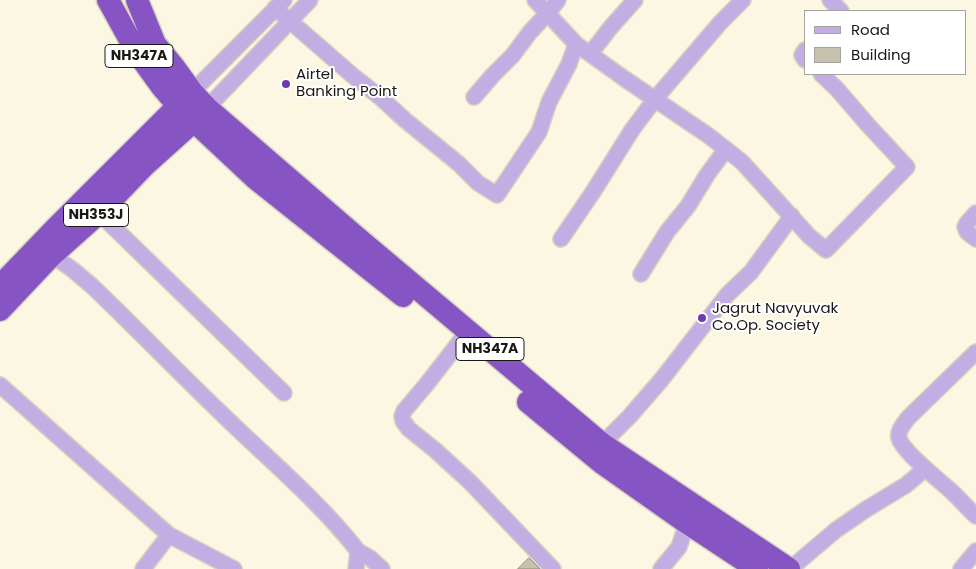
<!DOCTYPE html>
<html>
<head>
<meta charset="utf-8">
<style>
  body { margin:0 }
  #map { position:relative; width:976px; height:569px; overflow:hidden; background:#fcf7e3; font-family:Poppins,sans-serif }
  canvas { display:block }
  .legend { position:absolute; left:804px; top:10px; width:162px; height:65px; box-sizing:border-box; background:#fff; border:1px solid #a3a3a0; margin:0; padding:6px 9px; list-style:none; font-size:15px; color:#1a1811 }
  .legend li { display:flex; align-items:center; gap:10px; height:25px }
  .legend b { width:25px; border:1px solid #a3a3a0 }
</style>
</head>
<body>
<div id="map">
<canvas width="976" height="569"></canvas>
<ul class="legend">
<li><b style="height:6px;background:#c2aee2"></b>Road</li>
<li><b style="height:14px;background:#c6c2ae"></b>Building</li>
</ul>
</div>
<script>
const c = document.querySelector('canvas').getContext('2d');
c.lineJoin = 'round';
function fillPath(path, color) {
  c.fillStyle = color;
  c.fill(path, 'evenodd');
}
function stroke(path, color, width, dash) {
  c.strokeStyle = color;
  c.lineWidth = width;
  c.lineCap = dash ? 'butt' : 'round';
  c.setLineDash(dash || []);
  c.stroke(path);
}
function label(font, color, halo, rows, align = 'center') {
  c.font = font + ' Poppins,sans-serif';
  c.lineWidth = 4;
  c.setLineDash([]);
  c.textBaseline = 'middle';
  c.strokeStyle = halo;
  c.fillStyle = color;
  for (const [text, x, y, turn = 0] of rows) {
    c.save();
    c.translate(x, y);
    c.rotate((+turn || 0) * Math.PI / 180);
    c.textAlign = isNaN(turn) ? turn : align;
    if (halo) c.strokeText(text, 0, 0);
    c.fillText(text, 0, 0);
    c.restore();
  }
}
const building = new Path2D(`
  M529,558l11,11h-22z`);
fillPath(building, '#c6c2ae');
stroke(building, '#8f8a78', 1);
const minor = new Path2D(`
  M535,0l41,44 49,35 84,57 33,26 67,74 17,14 81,-83 -39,-42 -31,-36 -16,-15
  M830,0l11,11
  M275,8l77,67 29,23 24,22 54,44 19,19 19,12 42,-63 10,-30 20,-38 7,-20
  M805,50l-3,5 3,5
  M590,54l21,-27 24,-27
  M192,92l92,-92
  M474,97l19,-22 20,-20 17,-23 18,-19 10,-13
  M207,108l103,-108
  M99,213l185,180
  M976,213l-9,10 -2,4 2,5 9,7
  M561,239l32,-47 39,-62 23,-31 65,-76 23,-23
  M52,255l21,15 19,16c44,42 86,86 130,128 46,45 96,86 136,137l-2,18
  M641,274l26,-42 21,-26 19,-31 19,-26
  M468,331l-42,54 -22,26 -2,5 1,5 6,8 26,21 35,32 83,87
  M976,352l-68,66c-4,6 -11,13 -9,20 3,13 41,43 52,53 9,8 16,17 25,25
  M0,385l169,150 -26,34
  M602,444l28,-28 32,-37 65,-84 24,-23 41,-56
  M169,535l65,34
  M358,551l12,7 12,11
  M661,569l18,-22 8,-24 4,-6
  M790,569l46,-39 29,-20 41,-25 19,-16
  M961,569l15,-18`);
const highway = new Path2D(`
  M108,0l28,51 26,36 16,19 78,73 147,117
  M137,0l18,44 19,23 18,25 15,16 147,127 248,209 187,125
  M0,286l55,-57 133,-133
  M0,310l52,-55 47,-42 46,-48 60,-54
  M528,402l74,61 78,55 77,51`);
stroke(minor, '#d8d3c1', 18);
stroke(highway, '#d8d3c1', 25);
stroke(minor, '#c2aee2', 15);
stroke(highway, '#8654c3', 22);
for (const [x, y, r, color] of [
  [286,84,5,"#7239af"],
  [702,318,5,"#7239af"]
]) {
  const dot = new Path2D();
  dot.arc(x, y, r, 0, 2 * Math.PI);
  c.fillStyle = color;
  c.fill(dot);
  stroke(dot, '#fff', 2);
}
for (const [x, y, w] of [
  [139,56,68],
  [96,215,65],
  [490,349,68]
]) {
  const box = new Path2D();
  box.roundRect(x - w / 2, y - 11.5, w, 23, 4);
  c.fillStyle = '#fff';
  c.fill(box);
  stroke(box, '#1a1811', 1);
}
label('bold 14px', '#1a1811', null, [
  ["NH347A",139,56],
  ["NH353J",96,215],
  ["NH347A",490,349]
]);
label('15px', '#1a1811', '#fff', [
  ["Airtel",296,75],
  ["Banking Point",296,92],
  ["Jagrut Navyuvak",712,309],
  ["Co.Op. Society",712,326]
], 'left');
</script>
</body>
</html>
